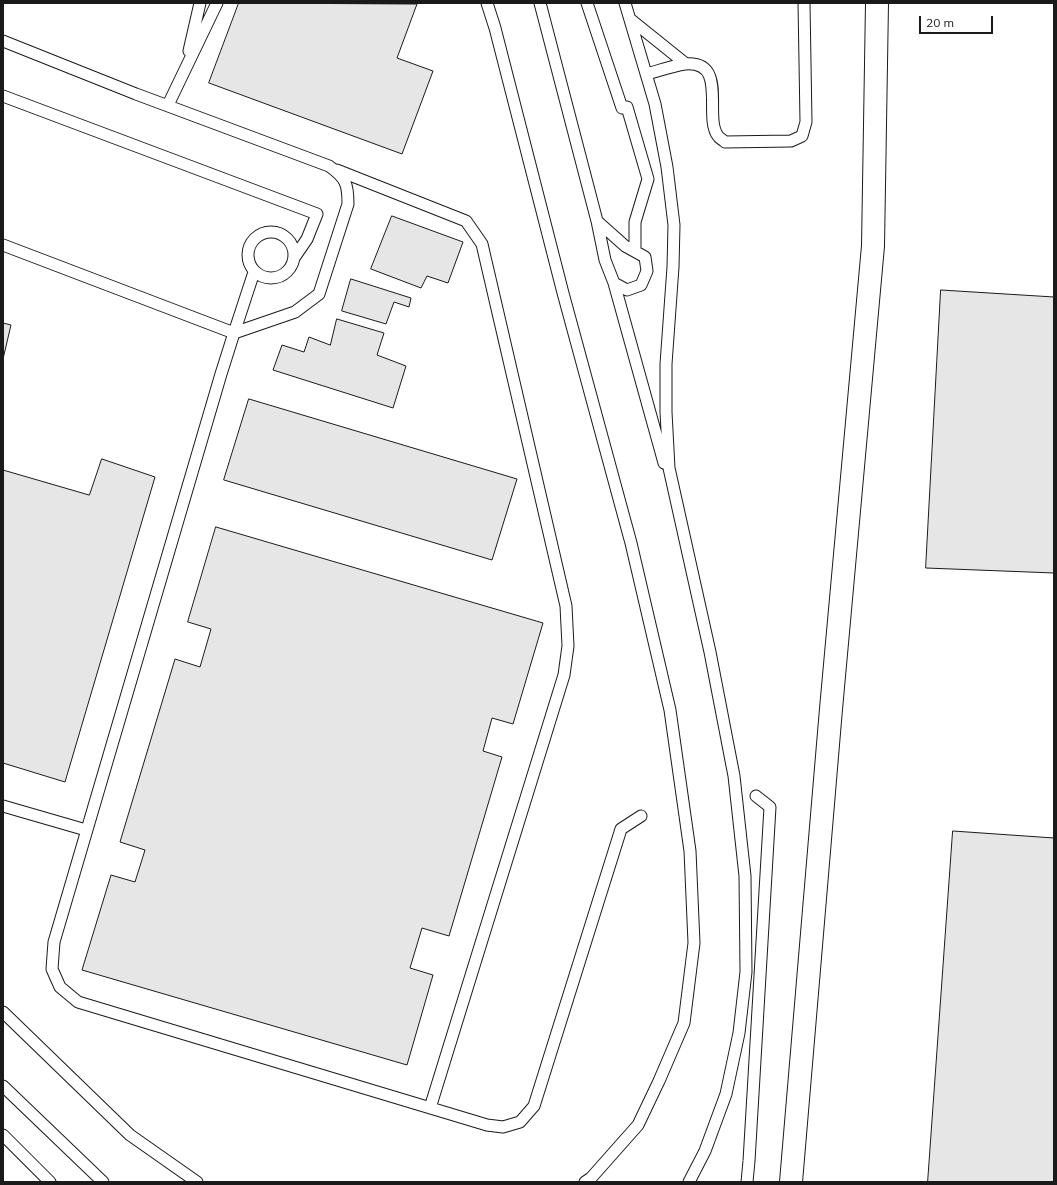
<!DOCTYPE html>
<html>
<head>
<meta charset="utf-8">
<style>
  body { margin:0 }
  #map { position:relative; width:1057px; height:1185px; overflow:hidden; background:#fff; font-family:Mulish,sans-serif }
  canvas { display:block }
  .frame { position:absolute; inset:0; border:4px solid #1a1a1a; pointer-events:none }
  .scale { position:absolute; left:919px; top:16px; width:74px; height:18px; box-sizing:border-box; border:2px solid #1a1a1a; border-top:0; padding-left:5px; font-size:12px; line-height:14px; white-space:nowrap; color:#1a1a1a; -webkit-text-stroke:3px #fff; paint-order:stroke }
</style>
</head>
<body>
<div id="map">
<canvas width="1057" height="1185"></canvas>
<div class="frame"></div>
<div class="scale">20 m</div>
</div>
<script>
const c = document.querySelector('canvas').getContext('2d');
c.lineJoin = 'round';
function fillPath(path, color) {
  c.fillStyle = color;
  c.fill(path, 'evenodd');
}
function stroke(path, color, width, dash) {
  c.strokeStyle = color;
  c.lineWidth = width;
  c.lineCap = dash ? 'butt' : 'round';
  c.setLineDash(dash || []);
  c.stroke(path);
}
const building = new Path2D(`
  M239,3l178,1 -20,54 36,13 -31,83 -193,-71z
  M392,216l71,26 -15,41 -21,-7 -6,12 -50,-19z
  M351,279l60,19 -2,9 -15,-5 -8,22 -44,-13z
  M941,290l113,7v276l-128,-5z
  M337,319l47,14 -7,22 29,11 -13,42 -120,-38 9,-25 22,7 5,-15 21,8z
  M3,323l8,2 -8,34z
  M249,399l268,80 -25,81 -268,-80z
  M102,459l53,18 -90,305 -62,-19v-293l86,25z
  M216,527l327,96 -30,101 -21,-6 -9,33 19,6 -53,179 -27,-8 -12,40 23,7 -26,90 -325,-95 29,-95 24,7 10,-32 -25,-8 55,-183 25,8 11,-38 -23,-7z
  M953,831l101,7v344h-126z`);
fillPath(building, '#e6e6e6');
stroke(building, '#1a1a1a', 1);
const service = new Path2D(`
  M487,3l8,25 68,265 68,250 39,167 20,141 4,92 -10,80 -25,58 -21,44 -47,53 -6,4
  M540,3l57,218 8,39 9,23 13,7 14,-5 6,-14 -2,-14 -20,-11 -28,-25
  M587,3l35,105 5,-1 21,72 -13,43v29
  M625,3l30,101 12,63 7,58 -1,42 -7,97v48l3,56 41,184 24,124 11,100 1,96 -7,61 -13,61 -21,57 -16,31
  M630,19l56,45
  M3,41l133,53 193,72c17,12 19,18 19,38l-29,90 -24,18 -61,21 -13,41 -167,568 -2,27 8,18 18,15 409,123 16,2 17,-5 14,-16 87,-277 20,-13
  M189,51l11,-48
  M646,74c12,-3 26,-8 39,-10 44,-4 18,53 33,72 1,2 5,4 7,6l66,-1 11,-5 4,-14 -2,-119
  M3,96l314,118 -10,25 -13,19
  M168,105l49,-102
  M337,170l129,51 16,23 84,362 2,40 -4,29 -134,433
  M248 255a23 23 0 1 1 46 0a23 23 0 1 1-46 0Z
  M3,245l231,88 20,-61
  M614,283l50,180
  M3,806l83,24
  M3,1012l127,123 67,47
  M3,1086l100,96
  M3,1135l47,47
  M747,1182l2,-21 21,-354 -14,-11`);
const tertiary = new Path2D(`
  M791,1182l40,-473 42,-463 4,-243`);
stroke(service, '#1a1a1a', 13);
stroke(tertiary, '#1a1a1a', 24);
stroke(service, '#fff', 11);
stroke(tertiary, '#fff', 22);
</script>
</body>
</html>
